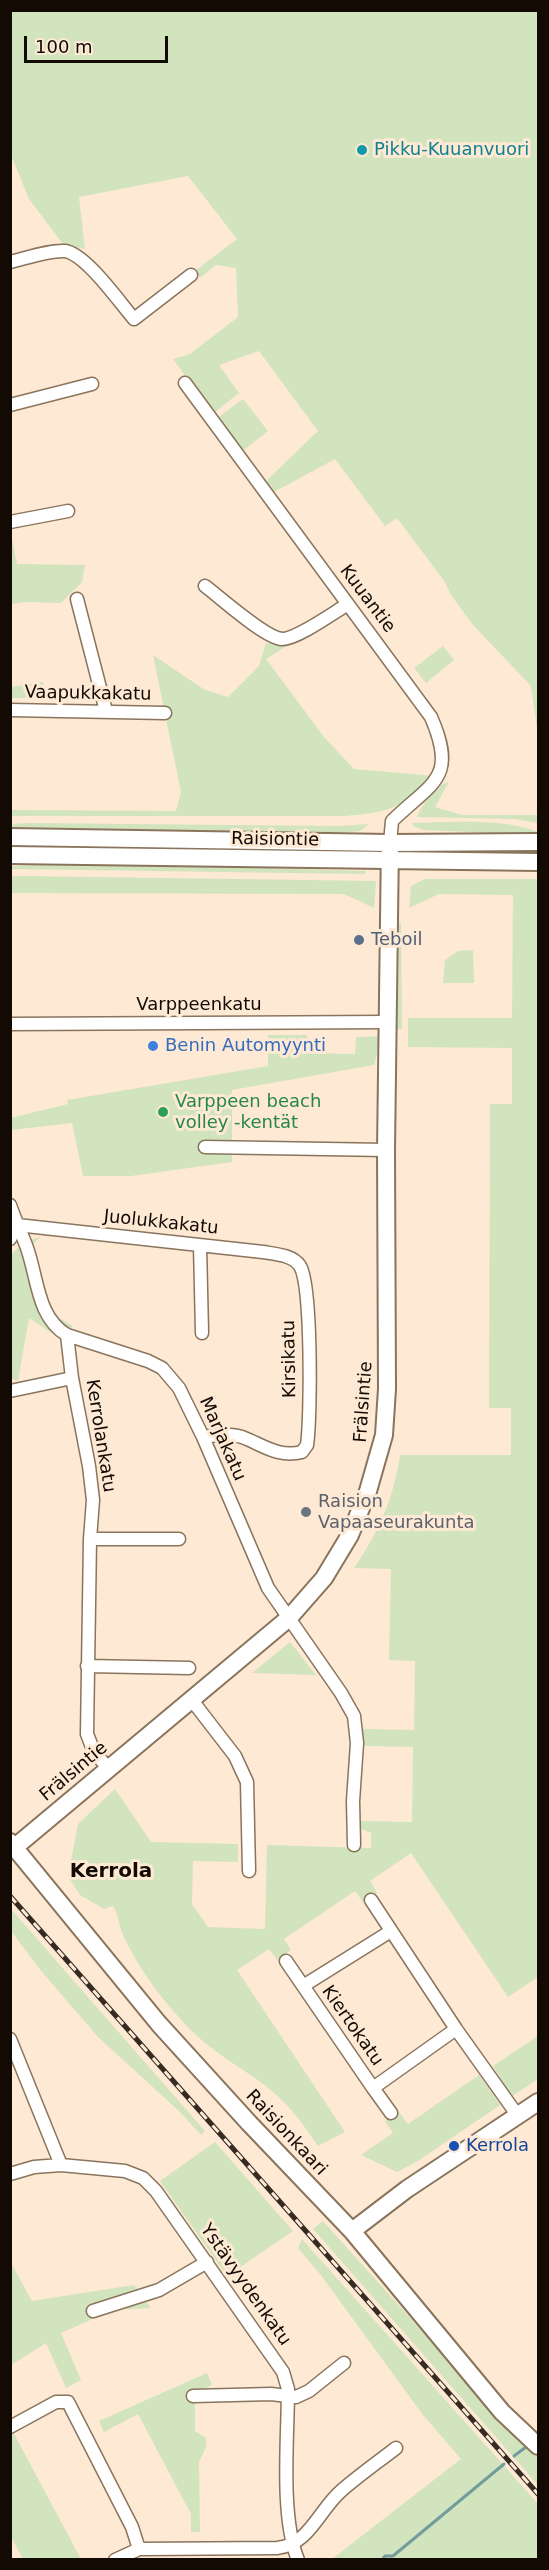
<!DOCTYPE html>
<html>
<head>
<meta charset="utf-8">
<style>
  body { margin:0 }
  #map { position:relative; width:549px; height:2570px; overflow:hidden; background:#fde9d4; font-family:"DejaVu Sans",sans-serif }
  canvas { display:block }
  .frame { position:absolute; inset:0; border:12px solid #120a03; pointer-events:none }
  .scale { position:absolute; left:24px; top:36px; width:144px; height:27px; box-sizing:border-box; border:3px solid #120a03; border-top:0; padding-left:8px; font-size:18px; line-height:21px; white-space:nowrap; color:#120a03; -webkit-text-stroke:4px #fde9d4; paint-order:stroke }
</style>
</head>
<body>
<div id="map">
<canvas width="549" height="2570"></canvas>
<div class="frame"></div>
<div class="scale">100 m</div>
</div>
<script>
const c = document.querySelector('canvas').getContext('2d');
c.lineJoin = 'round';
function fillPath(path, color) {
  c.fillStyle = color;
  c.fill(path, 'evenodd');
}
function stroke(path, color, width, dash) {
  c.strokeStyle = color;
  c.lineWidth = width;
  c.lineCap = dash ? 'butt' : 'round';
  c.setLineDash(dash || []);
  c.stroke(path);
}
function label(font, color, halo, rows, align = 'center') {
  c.font = font + ' "DejaVu Sans",sans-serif';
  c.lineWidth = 6;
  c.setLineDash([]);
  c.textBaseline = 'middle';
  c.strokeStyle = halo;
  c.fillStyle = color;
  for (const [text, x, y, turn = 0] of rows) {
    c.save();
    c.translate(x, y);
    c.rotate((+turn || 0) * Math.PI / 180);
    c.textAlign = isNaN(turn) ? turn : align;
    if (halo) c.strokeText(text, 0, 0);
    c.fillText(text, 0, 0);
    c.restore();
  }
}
fillPath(new Path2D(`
  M10,11h528v725l-7,-50 -58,-61 -22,-30 -6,-13 -48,-64 -12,8 -50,-67 -61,33 -8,-11 52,-50 -59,-80 -40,14 20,28 -24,19 -4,-2 -38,-51 17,-5 48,-37 -2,-49 -20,-3 -16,13 -5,-7 42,-32 -49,-63 -109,21 6,52 -22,-5 -34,-45 -18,-44z
  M243,399l25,32 -24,19h-5l-21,-29 2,-5z
  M11,533l6,31 68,1 -3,17 -21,21 -36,-1 -14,2z
  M293,642l-27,17 58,78 30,32 80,7c-36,33 -41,36 -90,40h-333v-6l165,1 5,-19 -28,-137 52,35 23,7 31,-31 7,-23 13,2z
  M443,646l11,14 -28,23 -12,-15z
  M43,682l3,16h-35v-11z
  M538,740v83l-23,-4 -98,-2c5,-12 18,-32 32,-35l-14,25 27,8h76z
  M27,823l312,3 30,-2 -9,7 -21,2 -283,-2 -44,-4 1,-3z
  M412,823c36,-1 94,-5 126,9v3l-114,-5 -11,-4z
  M36,865h121l209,6 -1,3 -354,-5v-3z
  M11,876h12l353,5 -2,27 -30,-14 -333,-1z
  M425,879h113v1098l-30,20 -97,-144 -41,28 7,12 -14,9 -8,-11 -71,48 7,11 -14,10 -8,-11 -32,21 108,162 -27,14c-14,-21 -28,-40 -47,-56 -24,-19 -51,-33 -74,-54 -29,-28 -56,-63 -73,-99 -5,-10 -5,-21 -11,-31l-9,3 -24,-14 -12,-19 10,-52 37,-35 36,53 87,2v18l-45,-1 -1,43 16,23 57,2 2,-84 104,3v-15l-10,-4v-8l51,1 1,-75 -50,-1v-17l51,1 1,-69 -26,-1 2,-91 -37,-1c25,-36 40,-71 46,-113h111v-47h-22l1,-304h22v-56l-104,-1v-29h104l1,-123 -74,-1 -30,14 2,-22z
  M397,923h4l1,106h-7z
  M473,950l1,33h-31l2,-23 13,-9z
  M268,1035h39l1,18 47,1 1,-17 26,-1 -8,29 -142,25v72l-101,14h-48l-11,-53 -61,7 -1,-12 58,-14 -1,-4 201,-34z
  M40,1237l-9,10 14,50 9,18 19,11 -11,14 -33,-22 -11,63 -7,-2 -1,-124 16,-14z
  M290,1642l26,33 -64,-2z
  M11,1909l194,222 -4,4 -21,-23 -82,-75 -56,-65 -31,-41z
  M538,2036v43l-27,18 -18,-31z
  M479,2075l21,30 -82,56 -21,11 -36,-17 32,-22 -8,-12 14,-9 9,12z
  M215,2142l78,89 -66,45 -67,-95z
  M323,2221l175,195 40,38v31l-225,-256z
  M302,2239l236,265v55h-206l129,-100 -38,-44 -103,-141 -22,-26z
  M10,2261l22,40 102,-16 17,23 -38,2 -52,23 20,47 -15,8 -20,-45 -35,22z
  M207,2373l5,12 -17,8v38l11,7v9l-7,15 1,70h-9v-18l-53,-100 -34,18 -5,-11z
  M13,2432l68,127 -2,1 -56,-1 -12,-22 -1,-104z`), '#d2e4bd');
stroke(new Path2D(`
  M514,2456l12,-9
  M382,2560l3,-4h8l111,-92`), '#739c9c', 3);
const street = new Path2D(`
  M10,262c17,-4 39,-12 55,-11 21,3 55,52 69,68l57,-44
  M185,383l246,334c27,62 1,65 -39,104l-2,22
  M10,405l82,-21
  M10,522l58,-11
  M205,586c16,12 60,52 77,53 15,0 51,-26 66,-35
  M77,599l29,112
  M10,710l155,3
  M10,1024l378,-2
  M205,1147l181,3
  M10,1205c5,15 12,29 17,43 11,31 10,69 40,87l5,43 17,88 4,34 -3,39 -3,195 7,18 15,17
  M10,1239l7,-14 246,27c12,2 30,3 37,14 12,20 11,152 7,179l-5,7c-24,6 -39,-7 -60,-15 -12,-4 -26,-2 -39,0
  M200,1245l2,88
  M67,1335l81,26 14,7 17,20 24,49 65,151 73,105 13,23 3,27 -4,58 1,44
  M10,1391l62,-13
  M90,1539h89
  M87,1666l102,2
  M191,1699l44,57 12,26 2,89
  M371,1900l85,129 62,87
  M286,1961l87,127 83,-59
  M303,1986l88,-55
  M10,2039l51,126
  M373,2088l18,25
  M10,2174l24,-7 27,-2 64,6 18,7 13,13 127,181 5,17c0,48 -8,127 10,171
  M93,2311l66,-21 48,-28
  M193,2396l78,-2 25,3 13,-6 35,-28
  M10,2427l46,-25h12l64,125 7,22
  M115,2560l24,-11 138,-1c32,-3 42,-38 64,-57 17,-15 37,-29 55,-43`);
const secondary = new Path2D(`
  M10,837l380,6 148,-1
  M10,855l528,7
  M10,1842l149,182 90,99 103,108 150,181 36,34
  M15,1847l274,-229 35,-40 26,-43 18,-44 16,-56 3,-46 -1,-239 4,-307
  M352,2231l55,-42 131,-87`);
stroke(street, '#8a745c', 15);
stroke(secondary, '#8a745c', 20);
stroke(street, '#fff', 12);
stroke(secondary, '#fff', 16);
const rail = new Path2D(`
  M10,1896l528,598`);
stroke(rail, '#352b22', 5);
stroke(rail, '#fde9d4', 3, [9]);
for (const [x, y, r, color] of [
  [362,150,6,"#0f9aa8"],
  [359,940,6,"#5c6f8a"],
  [153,1046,6,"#3f7fe0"],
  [163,1112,6,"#2e9e5b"],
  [306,1512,6,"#6b7280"],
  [454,2146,6,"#1a4fb4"]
]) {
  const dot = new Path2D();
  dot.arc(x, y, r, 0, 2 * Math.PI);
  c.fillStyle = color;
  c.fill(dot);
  stroke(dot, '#fde9d4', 2);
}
label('18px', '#0d838f', '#fde9d4', [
  ["Pikku-Kuuanvuori",374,150]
], 'left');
label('18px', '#120a03', '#fde9d4', [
  ["Kuuantie",367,599,53],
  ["Vaapukkakatu",88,694,1],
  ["Raisiontie",275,840,1],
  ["Varppeenkatu",199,1005],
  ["Juolukkakatu",161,1223,6],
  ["Kirsikatu",290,1359,-91],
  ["Frälsintie",364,1402,-86],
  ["Kerrolankatu",100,1436,81],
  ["Marjakatu",222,1439,66],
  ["Frälsintie",74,1772,-40],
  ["Kiertokatu",352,2026,55],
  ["Raisionkaari",286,2133,47],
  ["Ystävyydenkatu",245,2285,55]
]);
label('18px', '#4e5e75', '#fde9d4', [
  ["Teboil",371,940]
], 'left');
label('18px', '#366cbe', '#fde9d4', [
  ["Benin Automyynti",165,1046]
], 'left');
label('18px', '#27864d', '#fde9d4', [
  ["Varppeen beach",175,1102],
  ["volley -kentät",175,1123]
], 'left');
label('18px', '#5b616d', '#fde9d4', [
  ["Raision",318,1502],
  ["Vapaaseurakunta",318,1523]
], 'left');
label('18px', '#164399', '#fde9d4', [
  ["Kerrola",466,2146]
], 'left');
label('bold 20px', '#120a03', '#fde9d4', [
  ["Kerrola",111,1872]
]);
</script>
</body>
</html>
